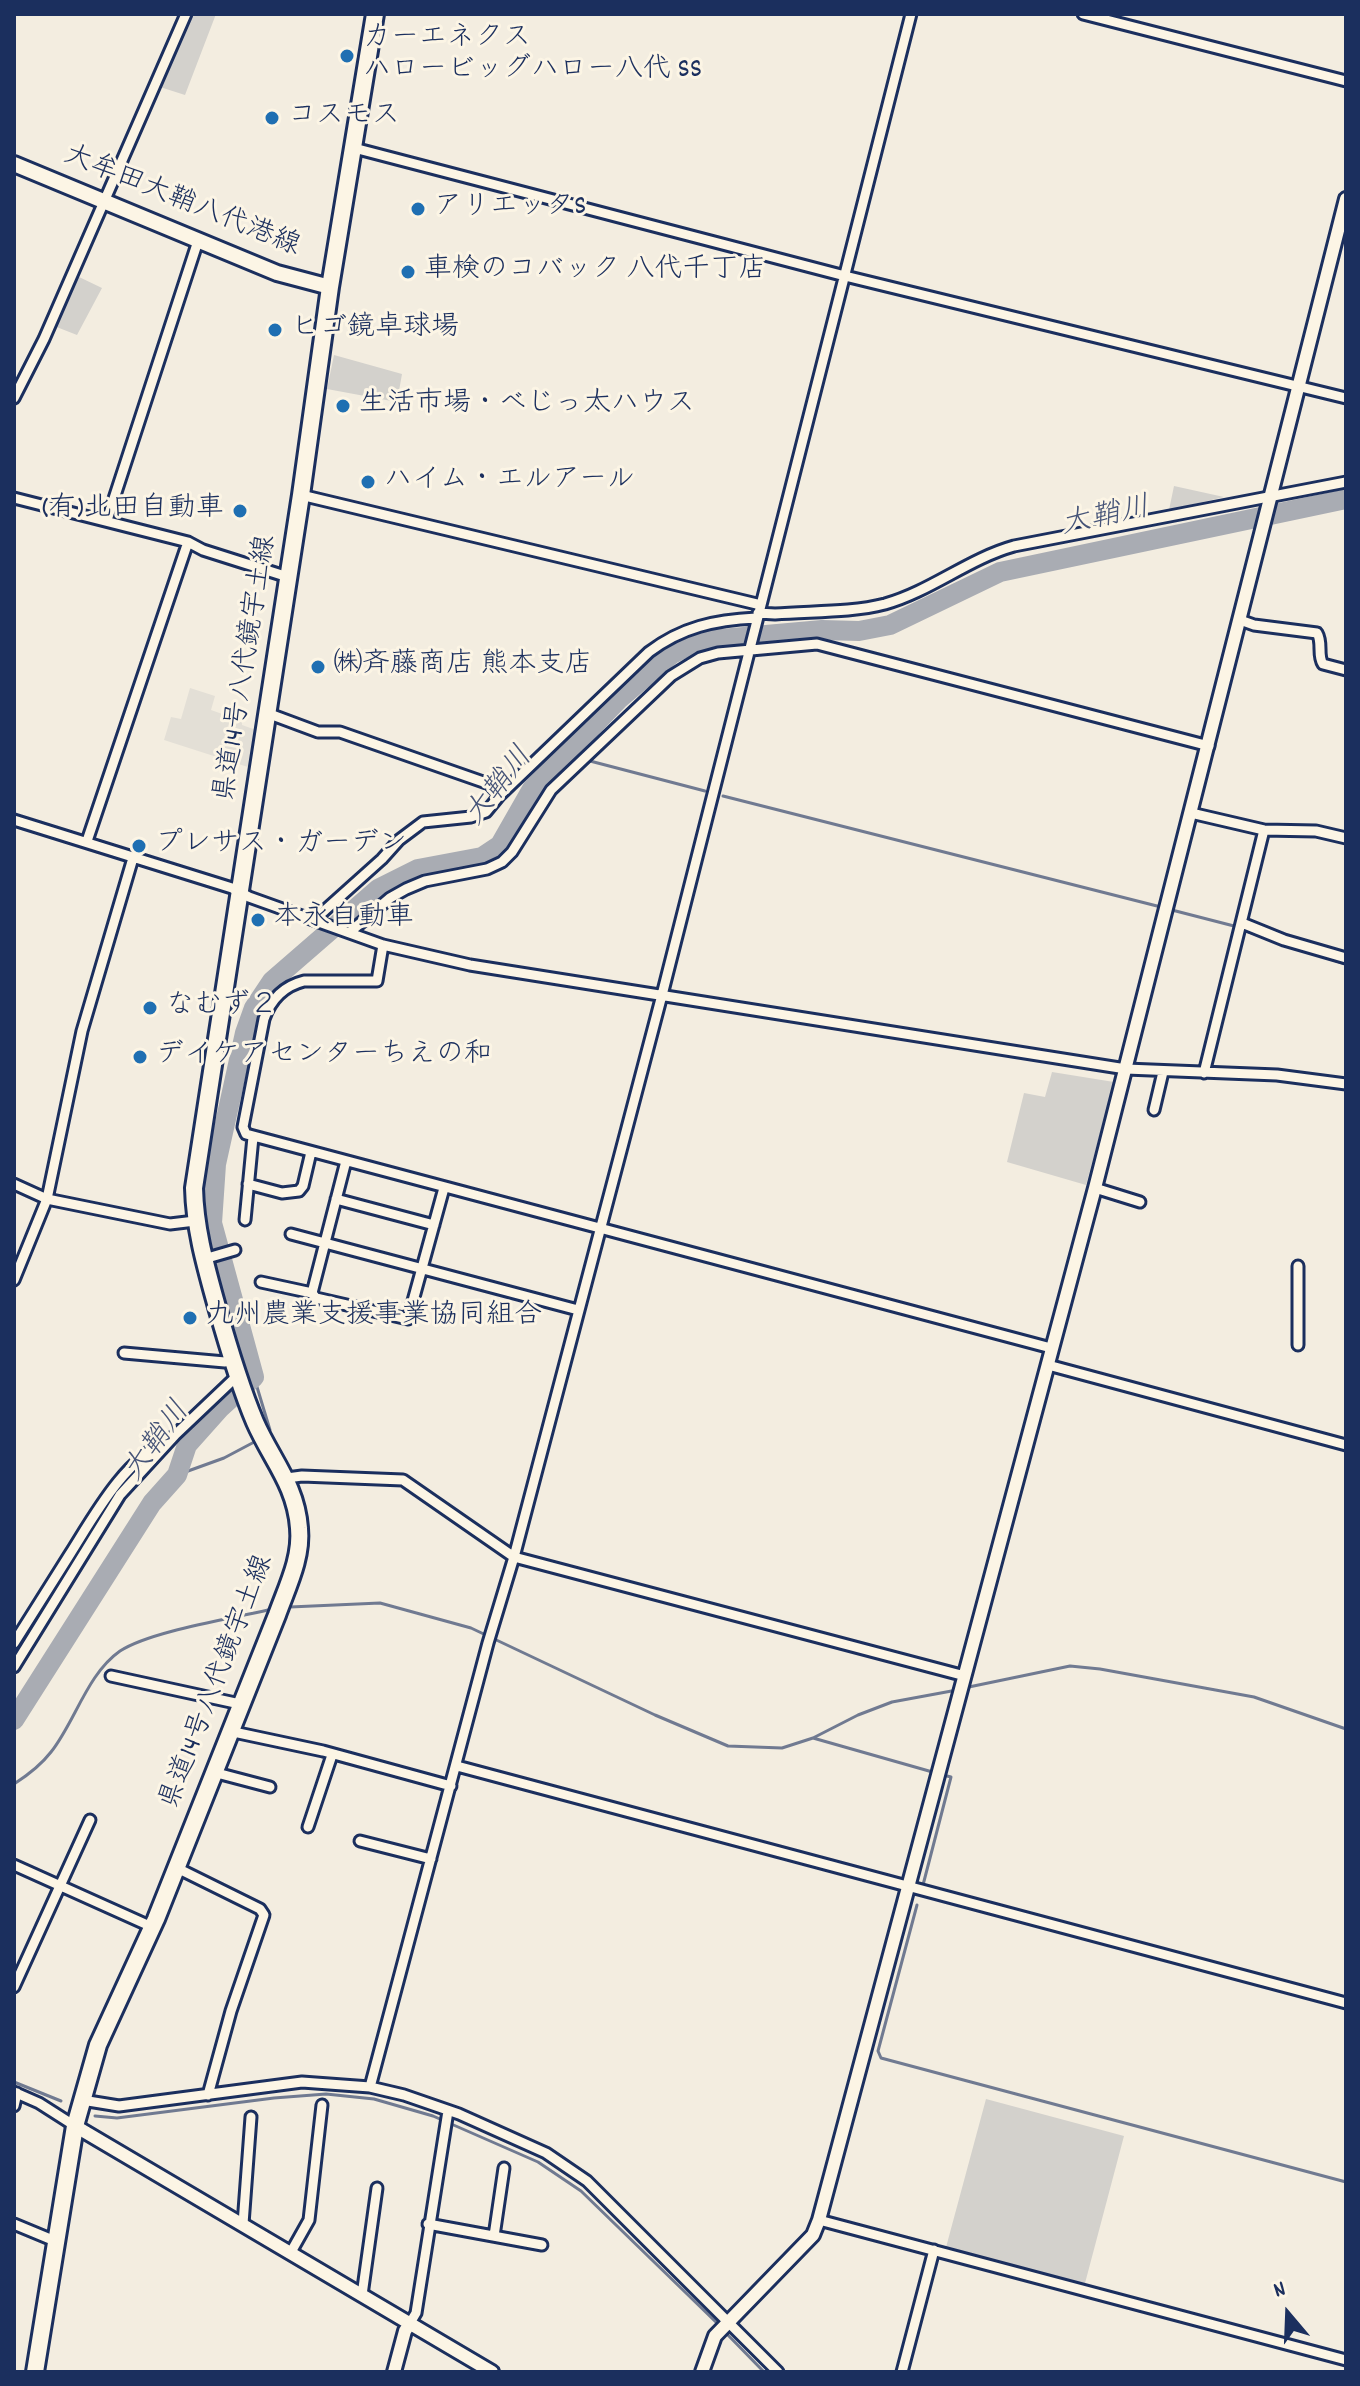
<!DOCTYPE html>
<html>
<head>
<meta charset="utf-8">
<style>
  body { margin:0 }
  #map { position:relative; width:1360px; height:2386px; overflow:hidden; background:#f3ede0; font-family:Dekko,sans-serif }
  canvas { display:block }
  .frame { position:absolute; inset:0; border:16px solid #1b2f5e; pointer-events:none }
  .north { position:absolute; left:1248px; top:2274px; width:80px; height:80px; -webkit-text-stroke:6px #fcf5e5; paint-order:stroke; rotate:341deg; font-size:22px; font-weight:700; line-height:32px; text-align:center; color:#1b2f5e }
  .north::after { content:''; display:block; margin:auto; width:28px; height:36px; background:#1b2f5e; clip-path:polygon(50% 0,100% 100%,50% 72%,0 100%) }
</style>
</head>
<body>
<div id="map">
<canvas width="1360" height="2386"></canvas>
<div class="frame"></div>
<div class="north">N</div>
</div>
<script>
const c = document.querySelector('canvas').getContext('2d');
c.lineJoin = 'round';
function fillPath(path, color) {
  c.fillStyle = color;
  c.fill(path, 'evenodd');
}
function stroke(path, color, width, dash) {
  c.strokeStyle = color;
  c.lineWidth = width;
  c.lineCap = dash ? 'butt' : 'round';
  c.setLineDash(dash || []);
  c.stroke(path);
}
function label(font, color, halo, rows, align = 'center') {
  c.font = font + ' Dekko,"Klee One",sans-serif';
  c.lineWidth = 6;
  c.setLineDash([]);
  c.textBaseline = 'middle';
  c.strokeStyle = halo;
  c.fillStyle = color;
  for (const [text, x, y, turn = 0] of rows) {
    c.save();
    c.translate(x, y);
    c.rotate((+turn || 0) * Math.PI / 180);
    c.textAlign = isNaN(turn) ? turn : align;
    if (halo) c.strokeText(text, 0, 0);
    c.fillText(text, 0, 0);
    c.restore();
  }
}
fillPath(new Path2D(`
  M190,688l25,8 -4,14 31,11v4l14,5 -5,38 -87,-28 7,-23 10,2z`), '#e3dfd6');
fillPath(new Path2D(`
  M192,14h24l-31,81 -25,-8z
  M77,276l25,12 -25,47 -23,-9z
  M334,355l68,19 -5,28 -70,-13z
  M1174,486l50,11 -55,13z
  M1052,1072l62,10 -28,103 -79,-23 17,-69 21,4z
  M986,2099l138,37 -40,151 -139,-36z`), '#d3d1cc');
stroke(new Path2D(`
  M567,755l138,36
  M723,796l438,111
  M1168,909l66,17
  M1246,931l21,7
  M1308,952l38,12
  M254,1377l16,53 -3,3
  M177,1475l47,-17 34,-18
  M290,1607l90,-4 91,25 184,87 73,31 54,2 31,-10 45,-23 34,-13 65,-12
  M964,1688l106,-22 30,3 154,28 92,32
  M813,1738l123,35
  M14,1784c14,-9 27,-19 37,-32 24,-30 36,-78 69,-101 31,-20 110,-32 148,-41
  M923,1885l28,-108 -8,-2
  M917,1905l-39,146 3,7 465,124
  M14,2082l47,19
  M95,2116l22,2 157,-20 52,-4 48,5 59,17 105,46 43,29 139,135
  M725,2332l39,40`), '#707a91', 3);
stroke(new Path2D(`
  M14,1720l138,-217 25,-28 10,-30 33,-37 34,-31 -42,-154 4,-59 29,-131 9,-25 18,-27 106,-92 40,-20 64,-12 18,-12 32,-56 86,-89 54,-46 27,-13 123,-11 37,1 31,-6 110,-53 346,-73`), '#a9acb3', 20);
const minor = new Path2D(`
  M1083,14l263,67
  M354,148l491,128 501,122
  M14,398l30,-59 142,-325
  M301,495l460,110
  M14,498l174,44 15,8 85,27
  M107,520l91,-279
  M758,613l17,1c35,-3 75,-1 110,-10 46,-13 83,-45 129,-58l332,-64
  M1240,620l14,5 63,8c6,10 0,22 6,31l23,6
  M267,713l51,19h22l149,52 11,11
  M1191,813l73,17 52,1 30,7
  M14,820l218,68 17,9 134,48 87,20 656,104 151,6 69,9
  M87,841l101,-299
  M314,920l68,-61 17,-19 24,-18 48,-5 15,-5 14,-17 149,-143c33,-25 66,-32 107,-34
  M1242,923l42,17 62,18
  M350,932l40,-34 16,-9 19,-8 62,-12 15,-7 10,-10 39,-62 120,-114 29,-18 18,-5 99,-9 392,102
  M383,945l-6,36h-73c-20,5 -33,18 -40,38l-21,108 3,7 805,214
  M1204,1073l60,-243
  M1154,1110l9,-38
  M14,1184l33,15 123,25 25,-3
  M248,1184l34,9 17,-2 4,-5 8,-34
  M1095,1188l45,14
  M336,1199l98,26
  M245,1220l8,-83
  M291,1234l287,76
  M204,1259l31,-9
  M14,1280l33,-81 35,-168 51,-173
  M261,1282l51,11 4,5 92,21 36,-131
  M312,1293l34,-132
  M1298,1345v-79
  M124,1353l101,9 6,-4
  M1048,1365l298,80
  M287,1478l15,-2 101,4 111,77 451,119
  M14,1643c19,-30 37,-59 56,-89 27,-43 53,-92 100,-116
  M14,1667l106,-172 56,-61 60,-57
  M111,1676l129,28
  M229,1731l94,20 128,35
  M457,1766l889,237
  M213,1772l57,15
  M308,1827l24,-72
  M360,1841l71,18
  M14,1865l138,62
  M175,1867l85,42 4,6 -33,96 -23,84
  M14,1987l76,-167
  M370,2087l118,-444 26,-86 148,-562 249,-981
  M14,2092l25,11 36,23
  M82,2100l37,6 183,-24 68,5 34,8 55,19 87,39 41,28 191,191
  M14,2106l3,-13
  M819,2220l527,140
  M14,2224l41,17
  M243,2224l8,-107
  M428,2224l114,21
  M494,2236l10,-68
  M291,2252l18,-32 13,-115
  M362,2295l15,-107
  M410,2323l6,-10 32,-202
  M902,2372l32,-122`);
const tertiary = new Path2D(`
  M75,2126l417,246
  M394,2372l11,-41 5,-8
  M702,2372l13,-36 98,-101 6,-15 276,-1032 251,-989`);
const secondary = new Path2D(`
  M14,164l263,109 53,14`);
const primary = new Path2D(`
  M35,2372l40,-246 23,-81 58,-126 121,-304c10,-28 25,-57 22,-87 -3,-43 -28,-69 -44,-106 -16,-38 -27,-76 -38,-115 -11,-40 -22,-77 -23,-119l107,-693 29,-208 45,-273`);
stroke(minor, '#1b2f5e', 15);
stroke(tertiary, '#1b2f5e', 18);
stroke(secondary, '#1b2f5e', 20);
stroke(primary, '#1b2f5e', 22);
stroke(minor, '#fcf5e5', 9);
stroke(tertiary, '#fcf5e5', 12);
stroke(secondary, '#fcf5e5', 14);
stroke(primary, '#fcf5e5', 16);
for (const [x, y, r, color] of [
  [347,56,8,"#1f6fb2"],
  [272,118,8,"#1f6fb2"],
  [418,209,8,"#1f6fb2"],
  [408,272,8,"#1f6fb2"],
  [275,330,8,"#1f6fb2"],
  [343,406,8,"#1f6fb2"],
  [368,482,8,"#1f6fb2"],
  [240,511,8,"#1f6fb2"],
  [318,667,8,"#1f6fb2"],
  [139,846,8,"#1f6fb2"],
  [258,920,8,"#1f6fb2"],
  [150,1008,8,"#1f6fb2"],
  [140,1057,8,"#1f6fb2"],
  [190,1318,8,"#1f6fb2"]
]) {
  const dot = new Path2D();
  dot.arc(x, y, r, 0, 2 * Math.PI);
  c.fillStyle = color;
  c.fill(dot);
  stroke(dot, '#fcf5e5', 3);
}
label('28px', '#1b2f5e', '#fcf5e5', [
  ["カーエネクス",363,40],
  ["ハロービッグハロー八代 SS",363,72],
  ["コスモス",288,118],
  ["アリエッタS",434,209],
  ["車検のコバック 八代千丁店",424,272],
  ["ヒゴ鏡卓球場",291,330],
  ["生活市場・べじっ太ハウス",359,406],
  ["ハイム・エルアール",384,482],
  ["(有)北田自動車",224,511,"right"],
  ["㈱斉藤商店 熊本支店",334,667],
  ["プレサス・ガーデン",155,846],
  ["本永自動車",274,920],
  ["なむず２",166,1008],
  ["デイケアセンターちえの和",156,1057],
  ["九州農業支援事業協同組合",206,1318]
], 'left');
label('28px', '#1b2f5e', '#fcf5e5', [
  ["大牟田大鞘八代港線",181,203,22],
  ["県道14号八代鏡宇土線",248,669,-81],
  ["県道14号八代鏡宇土線",219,1683,-69]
]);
label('italic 30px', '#465478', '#fcf5e5', [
  ["大鞘川",1106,519,-12],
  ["大鞘川",501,788,-52],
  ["大鞘川",159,1443,-54]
]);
</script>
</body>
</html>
